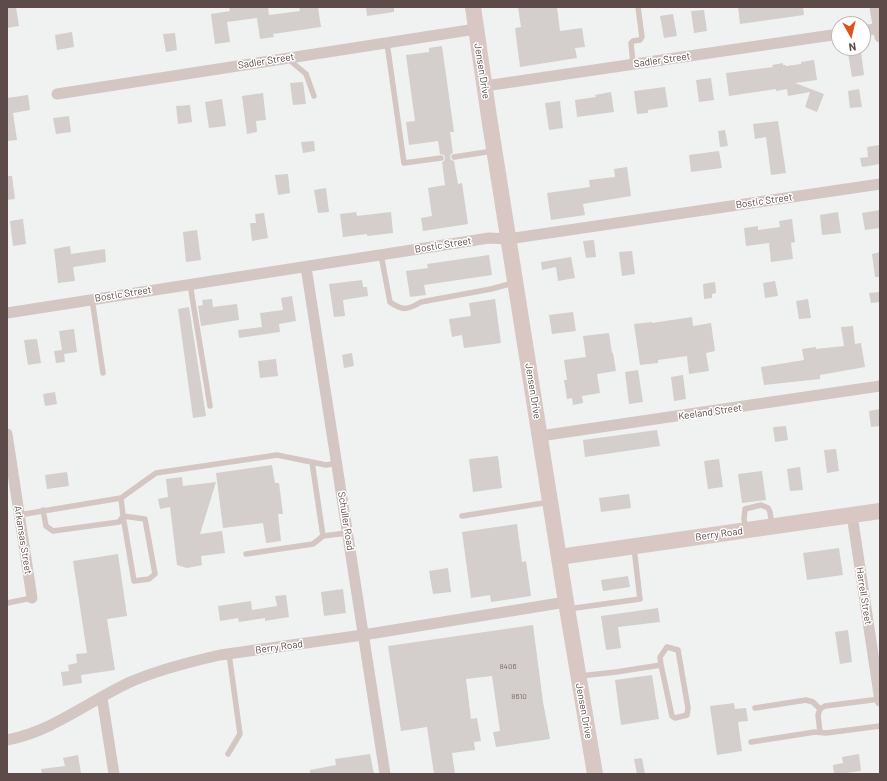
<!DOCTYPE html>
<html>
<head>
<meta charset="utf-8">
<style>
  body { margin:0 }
  #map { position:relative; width:887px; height:781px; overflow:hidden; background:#eff2f1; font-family:Barlow,sans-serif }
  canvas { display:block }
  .frame { position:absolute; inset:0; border:8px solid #5c4b48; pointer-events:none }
  .north { position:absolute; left:831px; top:16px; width:40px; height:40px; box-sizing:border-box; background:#fff; border:1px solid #beb7b6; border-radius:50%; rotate:172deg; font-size:11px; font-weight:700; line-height:16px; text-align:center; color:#5c4b48 }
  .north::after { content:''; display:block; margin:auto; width:14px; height:18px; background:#df521c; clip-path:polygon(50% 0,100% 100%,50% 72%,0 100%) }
</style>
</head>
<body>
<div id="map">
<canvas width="887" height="781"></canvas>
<div class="frame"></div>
<div class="north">N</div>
</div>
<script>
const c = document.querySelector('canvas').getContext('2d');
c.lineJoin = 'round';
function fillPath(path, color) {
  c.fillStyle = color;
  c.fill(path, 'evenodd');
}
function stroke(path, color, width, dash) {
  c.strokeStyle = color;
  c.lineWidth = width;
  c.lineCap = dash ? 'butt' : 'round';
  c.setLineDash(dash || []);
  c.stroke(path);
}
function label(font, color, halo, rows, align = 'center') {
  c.font = font + ' Barlow,sans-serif';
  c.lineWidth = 3;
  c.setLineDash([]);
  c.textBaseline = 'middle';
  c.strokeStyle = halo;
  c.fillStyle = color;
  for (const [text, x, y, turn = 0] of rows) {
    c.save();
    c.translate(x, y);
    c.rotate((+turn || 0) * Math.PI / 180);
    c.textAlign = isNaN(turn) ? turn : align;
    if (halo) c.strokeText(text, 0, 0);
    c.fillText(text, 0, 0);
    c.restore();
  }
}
fillPath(new Path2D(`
  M7,7h9l3,19 -12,2z
  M229,7h39l1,8 31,-4 -1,-4h19l3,20 -48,7 1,3 -14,2 -3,-21 -30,4 3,20 -15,2 -4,-30 19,-3z
  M366,7h28v5l-27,4z
  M518,7h39l3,24 22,-3 3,19 -10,1 2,10 -57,9 -5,-39 6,-1z
  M738,7h65l1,8 -64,9z
  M704,10l3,21 -13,2 -3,-22z
  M673,14l4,22 -13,2 -4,-22z
  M72,32l2,15 -17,3 -2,-15z
  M175,33l2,17 -11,2 -3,-18z
  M442,46l12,86h-4l3,21 -2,1 -1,3 1,3 3,1 4,23 4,-1 6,41 -45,7 -2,-13 11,-2 -4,-28 17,-3 -3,-23 2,-1 1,-3 -1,-3 -4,-1 -2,-13 -29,4 -3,-23 9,-1 -9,-66 23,-3v-4z
  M861,51l3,24 -12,2 -4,-24z
  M814,60l3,20 -22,3 29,11 -7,18 -12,-5 5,-15 -22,4 -1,-7 -11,2v-2l-47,7 -3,-23 47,-6 -1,-2 11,-2v2h3v1l15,-2v-2z
  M711,78l3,22 -15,2 -3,-22z
  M303,82l3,22 -13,1 -3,-22z
  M665,87l3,20 -20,3v3l-11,1 -3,-23z
  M859,89l3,18 -12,1 -2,-17z
  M611,92l3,20 -37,5 -2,-17 21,-3 -1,-2z
  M263,93l3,27 -10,1 1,11 -10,2 -5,-38z
  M28,95l2,15 -17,3 4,27 -10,1v-43z
  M222,99l4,27 -17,2 -4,-26z
  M560,101l3,27 -14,2 -4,-27z
  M190,105l2,17 -14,2 -2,-18z
  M69,116l2,16 -15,2 -3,-16z
  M778,121l8,52 -15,2 -5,-38 -11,2 -2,-15z
  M725,130l3,16 -8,1 -2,-16z
  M314,141l1,10 -12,2 -2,-11z
  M879,145l1,19 -18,3 -2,-9 8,-1 -1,-10z
  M719,151l3,17 -31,4 -2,-17z
  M627,167l4,29 -48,8 2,11 -34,5 -4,-27 43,-6 -1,-7 26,-3 -1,-8z
  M288,174l2,19 -12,2 -3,-20z
  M7,176h5l3,23 -8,1z
  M326,188l3,24 -11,1 -4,-23z
  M880,210v18l-15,2 -3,-17z
  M356,212l1,4 34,-4 2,21 -26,3v-2l-24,3 -3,-23z
  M838,212l3,21 -19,2 -2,-20z
  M264,213l4,25 -16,3 -2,-18h6l-1,-9z
  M23,219l3,25 -13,2 -3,-25z
  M792,219l3,23 -4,1 2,16 -22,3 -2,-19 -23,3 -2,-18 14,-2v4l22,-3 -1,-6z
  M197,230l4,30 -15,2 -3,-30z
  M594,240l2,17 -10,1 -3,-17z
  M70,246l1,8 34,-5 1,13 -33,5 2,14 -17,2 -4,-34z
  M632,251l3,23 -13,2 -3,-24z
  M880,252v25h-5l-3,-23z
  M489,255l3,20 -68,10 2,10 -16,2 -4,-26 22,-3 -1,-4z
  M571,257l4,21 -17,3 -2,-14 -14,3 -1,-8z
  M362,280l1,7h4l1,9 -25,4 2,16 -11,1 -5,-33z
  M775,281l3,15 -13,2 -2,-15z
  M715,282l1,11 -4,1v4l-8,1 -1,-15z
  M880,292v10l-9,1 -2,-10z
  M292,296l4,25 -17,3 1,8 -41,6 -1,-8 24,-3 -2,-14 23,-3 -2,-12z
  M212,299l1,8 24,-3 2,16 -38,6 -3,-20 5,-1 -1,-5z
  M495,299l6,44 -37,5 -2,-13 -10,2 -3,-18 22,-3 -2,-13z
  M808,299l3,19 -12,1 -3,-18z
  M189,307l17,109 -13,2 -15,-109z
  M573,312l3,19 -24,3 -3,-19z
  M692,317l1,9 18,-3 4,28 -9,2 3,18 -20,3 -2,-18 -29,4v3l-18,2 -6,-41 18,-2v1z
  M853,326l2,18 6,-1 4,24 -45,8v4l-56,6 -3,-18 43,-7 -2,-11 14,-2v2l28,-3 -3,-19z
  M74,329l3,23 -13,2 1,8 -9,1 -2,-12 8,-1 -3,-19z
  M609,333l3,20h1l3,18 -19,3 3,19 -18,3 1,7 -10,2 -1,-7 -5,1 -3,-19h3l-3,-20 22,-3 -3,-21z
  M37,339l4,24 -13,2 -4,-25z
  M352,353l2,13 -10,2 -2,-13z
  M276,359l2,17 -18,2 -2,-17z
  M638,370l5,32 -14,2 -4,-32z
  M683,375l3,24 -12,2 -3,-24z
  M55,392l2,12 -12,2 -2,-12z
  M880,409v17l-9,1 -2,-16z
  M786,426l2,14 -13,2 -2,-15z
  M657,430l3,16 -75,11 -2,-17z
  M836,449l3,22 -12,2 -3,-23z
  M498,456l4,32 -29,4 -4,-33z
  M719,459l4,28 -15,2 -4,-28z
  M272,465l3,18h4l4,31h-5l3,27 -15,2 -3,-20 -40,5 -7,-55z
  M800,467l3,23 -13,1 -3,-22z
  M762,471l4,29 -24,3 -4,-29z
  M67,472l2,14 -22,3 -2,-14z
  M182,477l1,9 33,-4 -16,52 22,-3 3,22 -24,3 1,9 -15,3 -10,-3 -7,-58 -10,2 -2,-10 10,-2 -2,-18z
  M629,494l2,14 -30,4 -2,-14z
  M517,524l5,38 4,-1 5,35 -40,6 -1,-7 -19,3 -9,-66z
  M839,548l4,27 -36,5 -4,-27z
  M118,554l9,62 -20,3 8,51 -34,5 1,8 -19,3 -2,-14 8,-1 -1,-6 9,-2 -1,-9 11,-1 -14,-92z
  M448,568l3,24 -18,2 -4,-23z
  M628,576l2,11 -27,4 -2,-11z
  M343,589l3,24 -22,3 -3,-24z
  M286,595l3,22 -24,4v-3l-26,4 -1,-4 -18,3 -2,-15 33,-5 1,9 25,-4 -2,-10z
  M658,608l2,14 -42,5 3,21 -15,2 -5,-34z
  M533,625l10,77 7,37 -54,8 -3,-15 7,-1 -8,-55 -26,3 5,40 6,-1 4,23 -7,1 1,8 -23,3 3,21h-21l-7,-47 -26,4 -13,-85z
  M848,630l4,32 -12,2 -5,-32z
  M652,675l7,44 -38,6 -6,-45z
  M734,703l1,6 11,-1 2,13 -10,1 4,29 -25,4 -7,-49z
  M370,754l4,20h-64v-4l26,-5 -1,-6z
  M859,754l2,17 -15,2 1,1h-13l-1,-9 10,-2 -1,-6z
  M78,755l3,18 -39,1 -1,-5 24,-3 -2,-8z
  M642,758l3,16h-8l-3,-15z`), '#d4cfcc');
stroke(new Path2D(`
  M387,43l17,120 37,-5
  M287,58l19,16 8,22
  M633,64l-2,-21 2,-2 7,-1 2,-3 -4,-30
  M454,157l39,-6
  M381,255l9,47c12,9 18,8 31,0l70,-13 22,-6
  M190,284l20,122
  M92,299l11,74
  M312,462l11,74
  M43,510l3,16 7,5 66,-9 4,-6 -2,-18
  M19,515l102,-17 35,-25 121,-18 49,10 11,-2
  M123,516l22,3 10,55 -6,5 -15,2z
  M462,516l88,-14
  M746,529l-2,-10 1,-10 16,-4 7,3 2,4 2,14
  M246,554l67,-10 10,-8 24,-3
  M7,603l25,-5
  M568,609l72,-10 -6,-51
  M580,676l36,-4 45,-7 11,51 3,2 12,-3 1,-7 -10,-58 -11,-3 -7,10 1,8
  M755,708l51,-8 7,2 7,7
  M820,732l-2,-17 2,-6 5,-3 55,-7
  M751,742l64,-10 11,1 54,-7
  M228,754l12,-20 -11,-80`), '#d4c6c3', 5.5);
stroke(new Path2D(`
  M875,7l5,30
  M863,31l17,-3
  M485,86l354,-52
  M57,94l419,-65
  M306,267l79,507
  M7,313l482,-75 19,1 372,-55
  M7,434l25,164
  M540,436l340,-50
  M852,515l28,186
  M102,698l12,76
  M7,740c44,-8 81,-38 121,-57 29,-13 61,-21 92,-28l143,-20 203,-33`), '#d4c6c3', 11);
stroke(new Path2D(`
  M473,7l16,110 77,485 29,172
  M559,557l321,-46`), '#d8c7c2', 16);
label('8px', '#7a6c69', null, [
  ["8406",508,666],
  ["8610",519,696]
]);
label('10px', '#5c4b48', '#fff', [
  ["Sadler Street",662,60,-8],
  ["Sadler Street",266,61,-9],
  ["Jensen Drive",482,71,81],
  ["Bostic Street",764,201,-8],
  ["Bostic Street",443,245,-9],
  ["Bostic Street",123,294,-9],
  ["Jensen Drive",533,391,81],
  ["Keeland Street",710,412,-8],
  ["Schuller Road",346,521,81],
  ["Berry Road",719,534,-8],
  ["Arkansas Street",23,540,81],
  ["Harrell Street",864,596,81],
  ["Berry Road",279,647,-8],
  ["Jensen Drive",584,711,80]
]);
</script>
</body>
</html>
